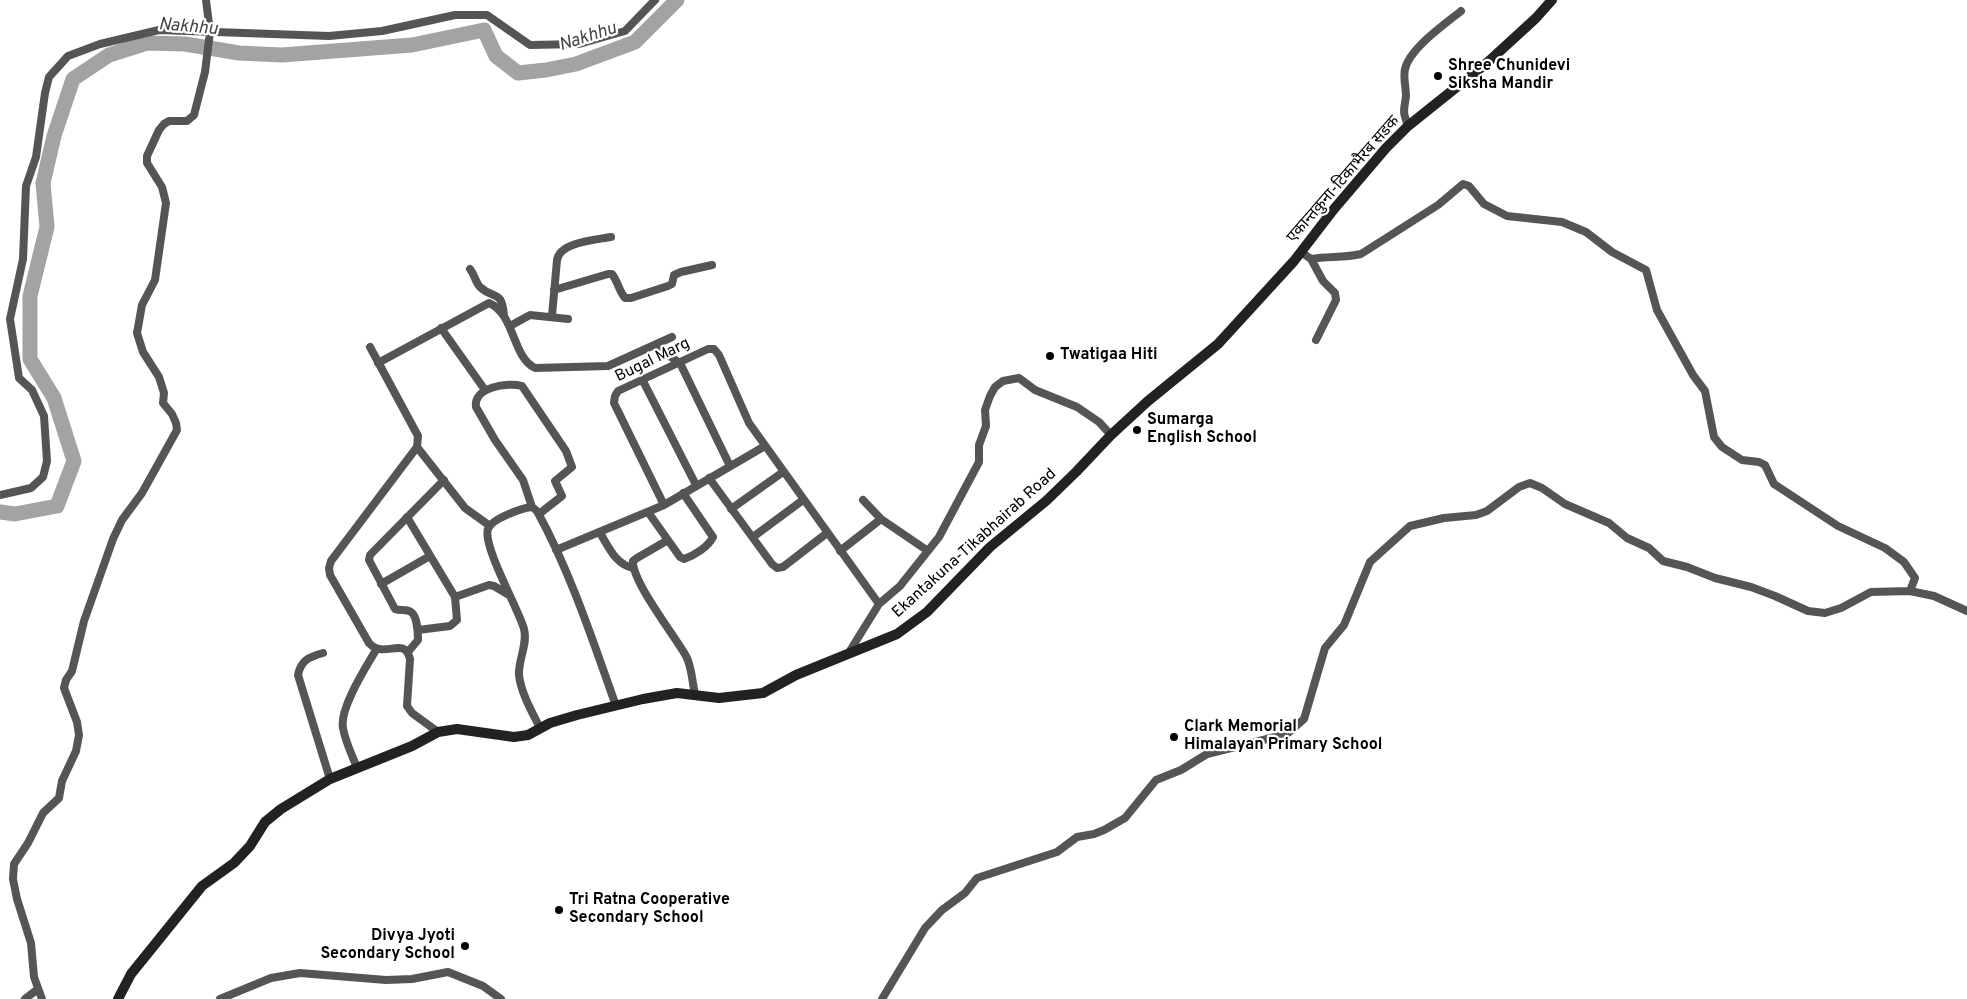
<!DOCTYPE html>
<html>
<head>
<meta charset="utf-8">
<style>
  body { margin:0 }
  canvas { display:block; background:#fff }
</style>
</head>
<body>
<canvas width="1967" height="999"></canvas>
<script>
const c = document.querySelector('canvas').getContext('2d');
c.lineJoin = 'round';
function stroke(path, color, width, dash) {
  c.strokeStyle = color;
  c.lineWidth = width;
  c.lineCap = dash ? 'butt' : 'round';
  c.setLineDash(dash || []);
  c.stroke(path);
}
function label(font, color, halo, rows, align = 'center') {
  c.font = font + ' Overpass,"Noto Sans Devanagari",sans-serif';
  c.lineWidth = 4.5;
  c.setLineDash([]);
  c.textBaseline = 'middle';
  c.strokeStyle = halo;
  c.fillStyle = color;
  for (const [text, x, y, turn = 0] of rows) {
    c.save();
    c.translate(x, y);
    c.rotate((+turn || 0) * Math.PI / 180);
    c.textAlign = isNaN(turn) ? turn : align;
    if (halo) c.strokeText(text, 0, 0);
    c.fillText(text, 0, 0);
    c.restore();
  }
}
stroke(new Path2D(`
  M0,512l15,2 42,-8 17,-45 -20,-63 -24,-39v-63l17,-69 -4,-44 11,-47 19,-57 36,-24 38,-12 38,1 54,9 43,2 130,-10 72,-15 12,26 22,17 28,-3 30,-6 59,-22 42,-42`), '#a3a3a3', 15);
stroke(new Path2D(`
  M1408,126c-6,-17 -4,-14 -2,-30 0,-8 -3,-19 -1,-27 5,-21 39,-44 56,-58
  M1301,252l10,7 12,22 12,12 1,7 -20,40
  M1311,259c17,-3 33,-1 50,-5l77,-49 25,-21 6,2 15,18 23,12 55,6 24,10 26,20 34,18 11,40 36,65 12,16 9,46 8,10 20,13 17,2 6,3 9,19 64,42 47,22 19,14 11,16 -5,13
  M470,269c5,6 5,13 10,18 14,13 22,2 24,29
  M554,290l54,-16h4c6,8 7,17 13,24h6l37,-12 4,-2 2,-9 7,-3 31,-7
  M552,316l5,-56c3,-18 38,-20 54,-23
  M510,326l20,-11 38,4
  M441,328l44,62
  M654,346l26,17 50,103
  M370,347l48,89 -1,11 -86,114 -2,7 1,7 39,68c16,17 35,-8 41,16l-3,47 5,7 26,19
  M378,363l111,-60c26,11 23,54 46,65l73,-2 64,-29
  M643,381l53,104
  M417,447l48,61 25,18
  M709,478l63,86 5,4 6,-1 44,-34
  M0,495l31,-7 12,-11 4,-16 -3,-45 -12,-26 -13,-12 -9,-59 13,-60 3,-73 10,-29 9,-64 4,-16 19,-21 32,-12 59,-14 170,6 53,-5 73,-16h32l43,30 49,-1 46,-13 30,-31
  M863,500l18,19 47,32
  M664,505l-50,-102 1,-7 3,-5 90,-42h6l5,6 30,68 130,181
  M532,507l-9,-27 -28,-40 -19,-33c-3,-20 32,-25 46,-21l44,65 6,16 -17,14 7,15 -23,18
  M731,509l52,-37
  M648,512l32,45 4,2c11,-4 24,-12 29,-22l-30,-44
  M407,517l48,80 2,23 -7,6 -32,4
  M600,533c9,14 15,31 33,35
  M753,537l50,-37
  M668,540l-31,18 -4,3c-1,21 42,75 53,95 6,11 6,26 9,38
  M556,550l108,-45 101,-59
  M840,551l41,-32
  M381,584l49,-28
  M455,597l34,-12 5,1 15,9
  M408,652l10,-12c0,-7 -1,-24 -7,-28 -4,-3 -11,-1 -16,-3l-26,-49 1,-5 74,-75
  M323,653c-14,4 -22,7 -25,22l32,104
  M848,654l31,-50 21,-18 39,-49 40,-75v-17l7,-19 -1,-16 5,-14 5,-9 8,-6 16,-3 16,12 42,17 22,15 12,13
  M540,728c-8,-16 -19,-35 -21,-53 -1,-15 9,-31 5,-46 -5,-19 -42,-84 -36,-100 3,-10 34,-21 44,-22l5,4c33,60 56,130 79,195
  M357,768c-5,-13 -12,-27 -14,-40 -4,-19 23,-61 33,-78
  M25,999l13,-10
  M42,999l-8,-22 -3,-34 -14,-44 -4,-20 1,-15 14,-21 15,-30 16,-15 3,-17 14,-30 3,-16 -2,-13 -13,-34 2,-8 6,-9 12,-50 29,-82 9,-19 20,-27 35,-63 -1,-7 -4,-9 -9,-11 1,-10 -5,-16 -16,-25 -6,-19 5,-28 13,-25 11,-77 -4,-16 -15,-24v-7l12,-26 5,-6 5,-3h18l7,-6 11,-43 5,-40 -4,-32
  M220,999l51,-21 29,-5 86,7 26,-1 36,-7 35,14 18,13
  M882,999l43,-71 17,-18 23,-17 12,-15 80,-26 20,-15 17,-3 10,-4 21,-12 31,-38 25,-10 26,-16 80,-20 17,-15 21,-71 19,-23 26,-63 40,-36 34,-8 32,-3 11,-4 32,-24 11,-4 12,5 23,16 44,19 18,15 22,10 14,13 24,6 28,11 36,9 24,9 33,15 17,2 16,-5 30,-16 39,-1 24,5 33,15`), '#555', 8);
stroke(new Path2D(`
  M118,999l13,-25 71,-88 32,-23 16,-17 15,-24 16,-13 49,-30 82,-33 26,-14 19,-3 57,8 14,-2 22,-12 27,-8 66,-16 34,-6 42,5 44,-5 33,-18 101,-41 30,-22 63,-65 56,-46 30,-29 35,-37 37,-34 70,-57 76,-83 40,-52 52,-61 22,-22 80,-64 48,-44 16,-18`), '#222', 10);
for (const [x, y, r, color] of [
  [1438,76,5,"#000"],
  [1050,356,5,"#000"],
  [1137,430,5,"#000"],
  [1174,737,5,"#000"],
  [559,910,5,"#000"],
  [465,946,5,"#000"]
]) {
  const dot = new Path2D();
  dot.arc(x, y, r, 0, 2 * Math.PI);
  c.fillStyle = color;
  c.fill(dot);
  stroke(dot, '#fff', 2);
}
label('bold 16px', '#000', '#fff', [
  ["Shree Chunidevi",1448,67],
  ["Siksha Mandir",1448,85],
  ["Twatigaa Hiti",1060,356],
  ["Sumarga",1147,421],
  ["English School",1147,439],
  ["Clark Memorial",1184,728],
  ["Himalayan Primary School",1184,746],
  ["Tri Ratna Cooperative",569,901],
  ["Secondary School",569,919],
  ["Divya Jyoti",455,937,"right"],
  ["Secondary School",455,955,"right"]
], 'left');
label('16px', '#000', '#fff', [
  ["एकान्तकुना-टिकाभैरब सडक",1344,180,-49],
  ["Bugal Marg",653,361,-26],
  ["Ekantakuna-Tikabhairab Road",975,544,-42]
]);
label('italic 18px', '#444', '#fff', [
  ["Nakhhu",188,28,5],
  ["Nakhhu",588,38,-18]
]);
</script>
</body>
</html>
